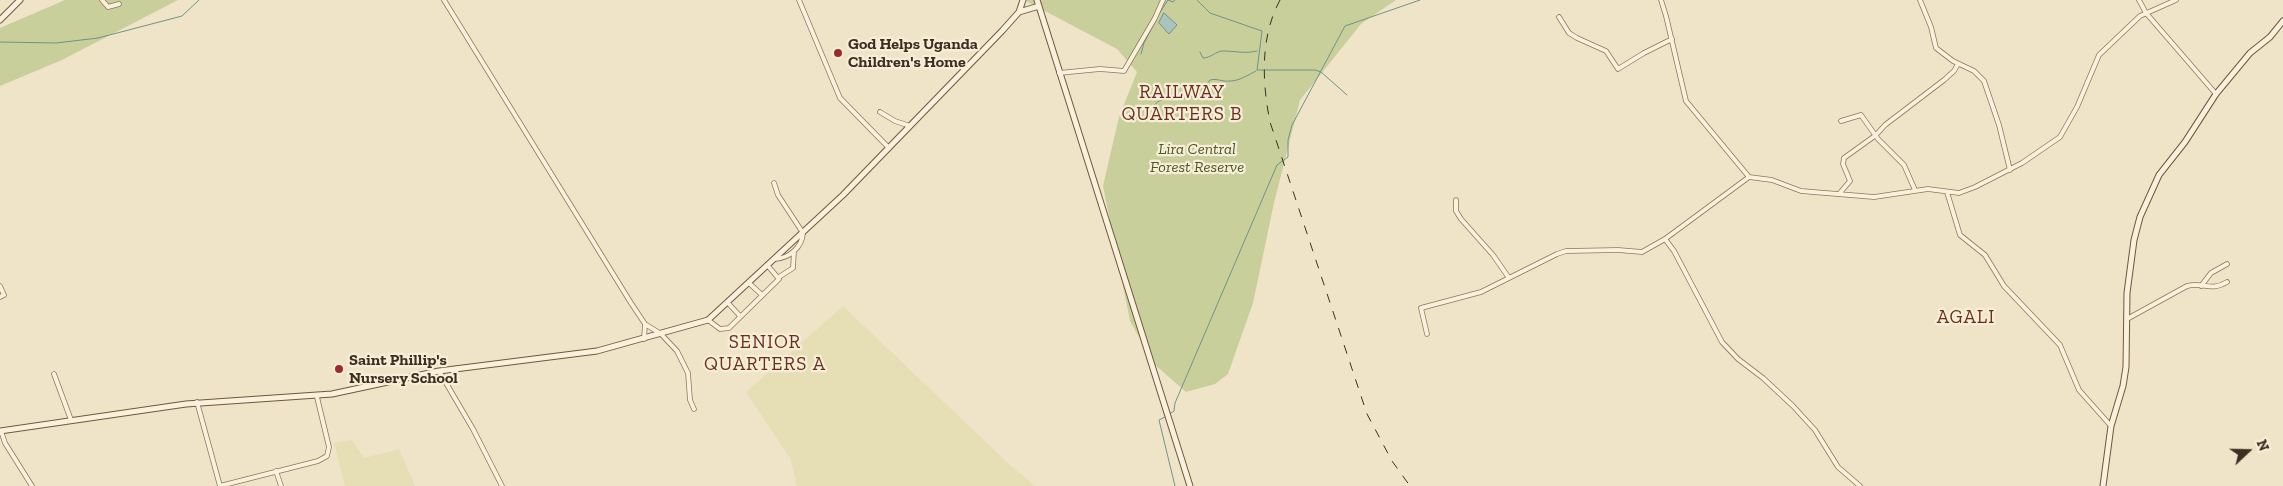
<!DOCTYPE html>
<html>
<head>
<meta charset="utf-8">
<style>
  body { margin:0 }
  #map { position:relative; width:2283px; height:486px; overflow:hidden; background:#f0e4c8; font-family:"Zilla Slab",serif }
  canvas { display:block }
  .north { position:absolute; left:2223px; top:426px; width:50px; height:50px; -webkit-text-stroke:4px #f7eed8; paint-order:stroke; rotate:69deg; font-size:14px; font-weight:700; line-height:20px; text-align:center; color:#3d2e20 }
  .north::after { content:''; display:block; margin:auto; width:18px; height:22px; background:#3d2e20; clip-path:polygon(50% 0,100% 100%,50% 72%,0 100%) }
</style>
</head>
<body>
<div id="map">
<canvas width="2283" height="486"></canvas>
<div class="north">N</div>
</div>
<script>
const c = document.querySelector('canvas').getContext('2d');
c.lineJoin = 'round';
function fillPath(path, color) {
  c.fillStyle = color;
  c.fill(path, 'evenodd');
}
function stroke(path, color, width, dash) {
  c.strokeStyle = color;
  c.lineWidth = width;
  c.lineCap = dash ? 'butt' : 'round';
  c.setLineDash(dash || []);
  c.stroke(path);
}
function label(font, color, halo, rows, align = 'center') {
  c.font = font + ' "Zilla Slab",serif';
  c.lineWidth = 4.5;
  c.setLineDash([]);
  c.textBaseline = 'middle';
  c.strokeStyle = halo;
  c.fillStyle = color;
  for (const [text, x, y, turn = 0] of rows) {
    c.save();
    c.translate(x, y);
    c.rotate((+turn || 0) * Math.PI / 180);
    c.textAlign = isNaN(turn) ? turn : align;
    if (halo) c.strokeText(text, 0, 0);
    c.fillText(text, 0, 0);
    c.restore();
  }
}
fillPath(new Path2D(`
  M843,306l166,158 26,22h-238l-6,-26 -45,-68z
  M352,440l12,18 35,-9 16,37h-70l-11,-43z`), '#e6deb5');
fillPath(new Path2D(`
  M65,0h113l-116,60 -62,26v-58z
  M1024,0h372l-35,24 -61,76 -26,103 -21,100 -25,71 -13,10 -29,8 -32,-28 -24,-43 -27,-135 16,-69 18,-45 -20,-23z`), '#c9cf9b');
const water = new Path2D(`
  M1164,13l13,12 -8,9 -10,-11z`);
fillPath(water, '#a9c4bc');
stroke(water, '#6f938a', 1);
stroke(new Path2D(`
  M1168,0l5,2 2,-2
  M1197,0l13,13 52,18 -5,39h58l6,2 26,23
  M1159,14l9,-14
  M0,42l56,1 42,-5 84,-22 17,-16
  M1200,52l3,6c8,0 13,-7 20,-7 12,0 22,3 34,0
  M1141,54l3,-11 11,-21
  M1153,107c6,-12 25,-7 36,-10 9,-3 15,-10 21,-17 7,-2 12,2 20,1 9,0 18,-6 26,-10
  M1168,415l6,-4 1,-8 102,-238 11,-8v-17l4,-15 53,-99 75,-26
  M1165,417l-6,3 16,66`), '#6f938a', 1);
const street = new Path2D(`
  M102,0l6,7 11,-3
  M444,0l187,303 14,21 16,10 16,17 11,22 2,27 4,9
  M799,0l41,98 49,50
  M1661,0l5,16 20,85 63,76 23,3 29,11 73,6 54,-8 31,4 16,-6 47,-24 38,-26 17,-30 22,-52 41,-39 36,-16
  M1920,0l11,27 5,21 17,13 21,10 10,10 15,44 11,45
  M2139,0l7,13 70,81
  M1559,17l10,16 8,5 29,13 12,18 26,-16 28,-14
  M1059,73l41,-4 24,2 31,-53 8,-18
  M880,112l15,9 15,5
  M1841,121l20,-6 17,24 26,26 11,25
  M774,183l4,12 25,38c-1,14 -13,25 -28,26
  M1947,192l13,43 25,20 19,31 56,59 19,45 32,36
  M1839,194l11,-13 -7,-17 1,-6 32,-23 9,-10 59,-45 10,-9 4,-7
  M1456,200v11l5,8 32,36 16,23
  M1665,239l84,-62
  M779,277l14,-9 1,-17
  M749,283l13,12
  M0,286l4,9 -4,2
  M2201,286l10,-13 16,-9
  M728,303l12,13
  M2127,319l60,-33c17,-4 23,6 40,-4
  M708,320l12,9 9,-1 50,-49 -11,-13
  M1427,334l-6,-26 60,-16 76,-38 9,-3 52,-1 24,2 23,-13 9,12 48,91 16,17 25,19 30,28 22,24 23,37 22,19
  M644,339l1,-15
  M439,371l34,58 29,57
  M54,374l17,46
  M197,402l23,84 98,-25 9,-5 2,-9 -12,-50
  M1,431l4,12 27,43
  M276,471l5,15`);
const secondary = new Path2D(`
  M1037,0l153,486
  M1019,12l20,-6
  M0,20l20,-20
  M0,431l186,-27 146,-10 107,-23 158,-20 111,-31 135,-125 159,-164 17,-19 4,-12
  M2103,486l8,-60 12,-40 3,-19 1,-74 7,-53 6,-23 19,-42 26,-33 31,-48 34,-41 20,-16 13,-16`);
stroke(street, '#8d765c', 5.5);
stroke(secondary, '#6f573f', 7);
stroke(street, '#faf1dc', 4);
stroke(secondary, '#faf1dc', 5);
stroke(new Path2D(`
  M1280,0c-20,37 -18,82 -10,122l97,292 25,47 18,25`), '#3d2e20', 1, [9, 9]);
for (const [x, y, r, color] of [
  [838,53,5,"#9e2a2b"],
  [339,369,5,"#9e2a2b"]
]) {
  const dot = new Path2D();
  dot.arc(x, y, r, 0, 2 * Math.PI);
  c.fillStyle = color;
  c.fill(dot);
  stroke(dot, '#f7eed8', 2);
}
label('bold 16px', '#3d2e20', '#f7eed8', [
  ["God Helps Uganda",848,44],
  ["Children's Home",848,62],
  ["Saint Phillip's",349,360],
  ["Nursery School",349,378]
], 'left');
label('italic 16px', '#4d5a26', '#f7eed8', [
  ["Lira Central",1197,149],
  ["Forest Reserve",1197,167]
]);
c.letterSpacing = '1px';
label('19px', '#6b2e1e', '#f7eed8', [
  ["RAILWAY",1182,93],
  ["QUARTERS B",1182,115],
  ["AGALI",1966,318],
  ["SENIOR",765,343],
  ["QUARTERS A",765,365]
]);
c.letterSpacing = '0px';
</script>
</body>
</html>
